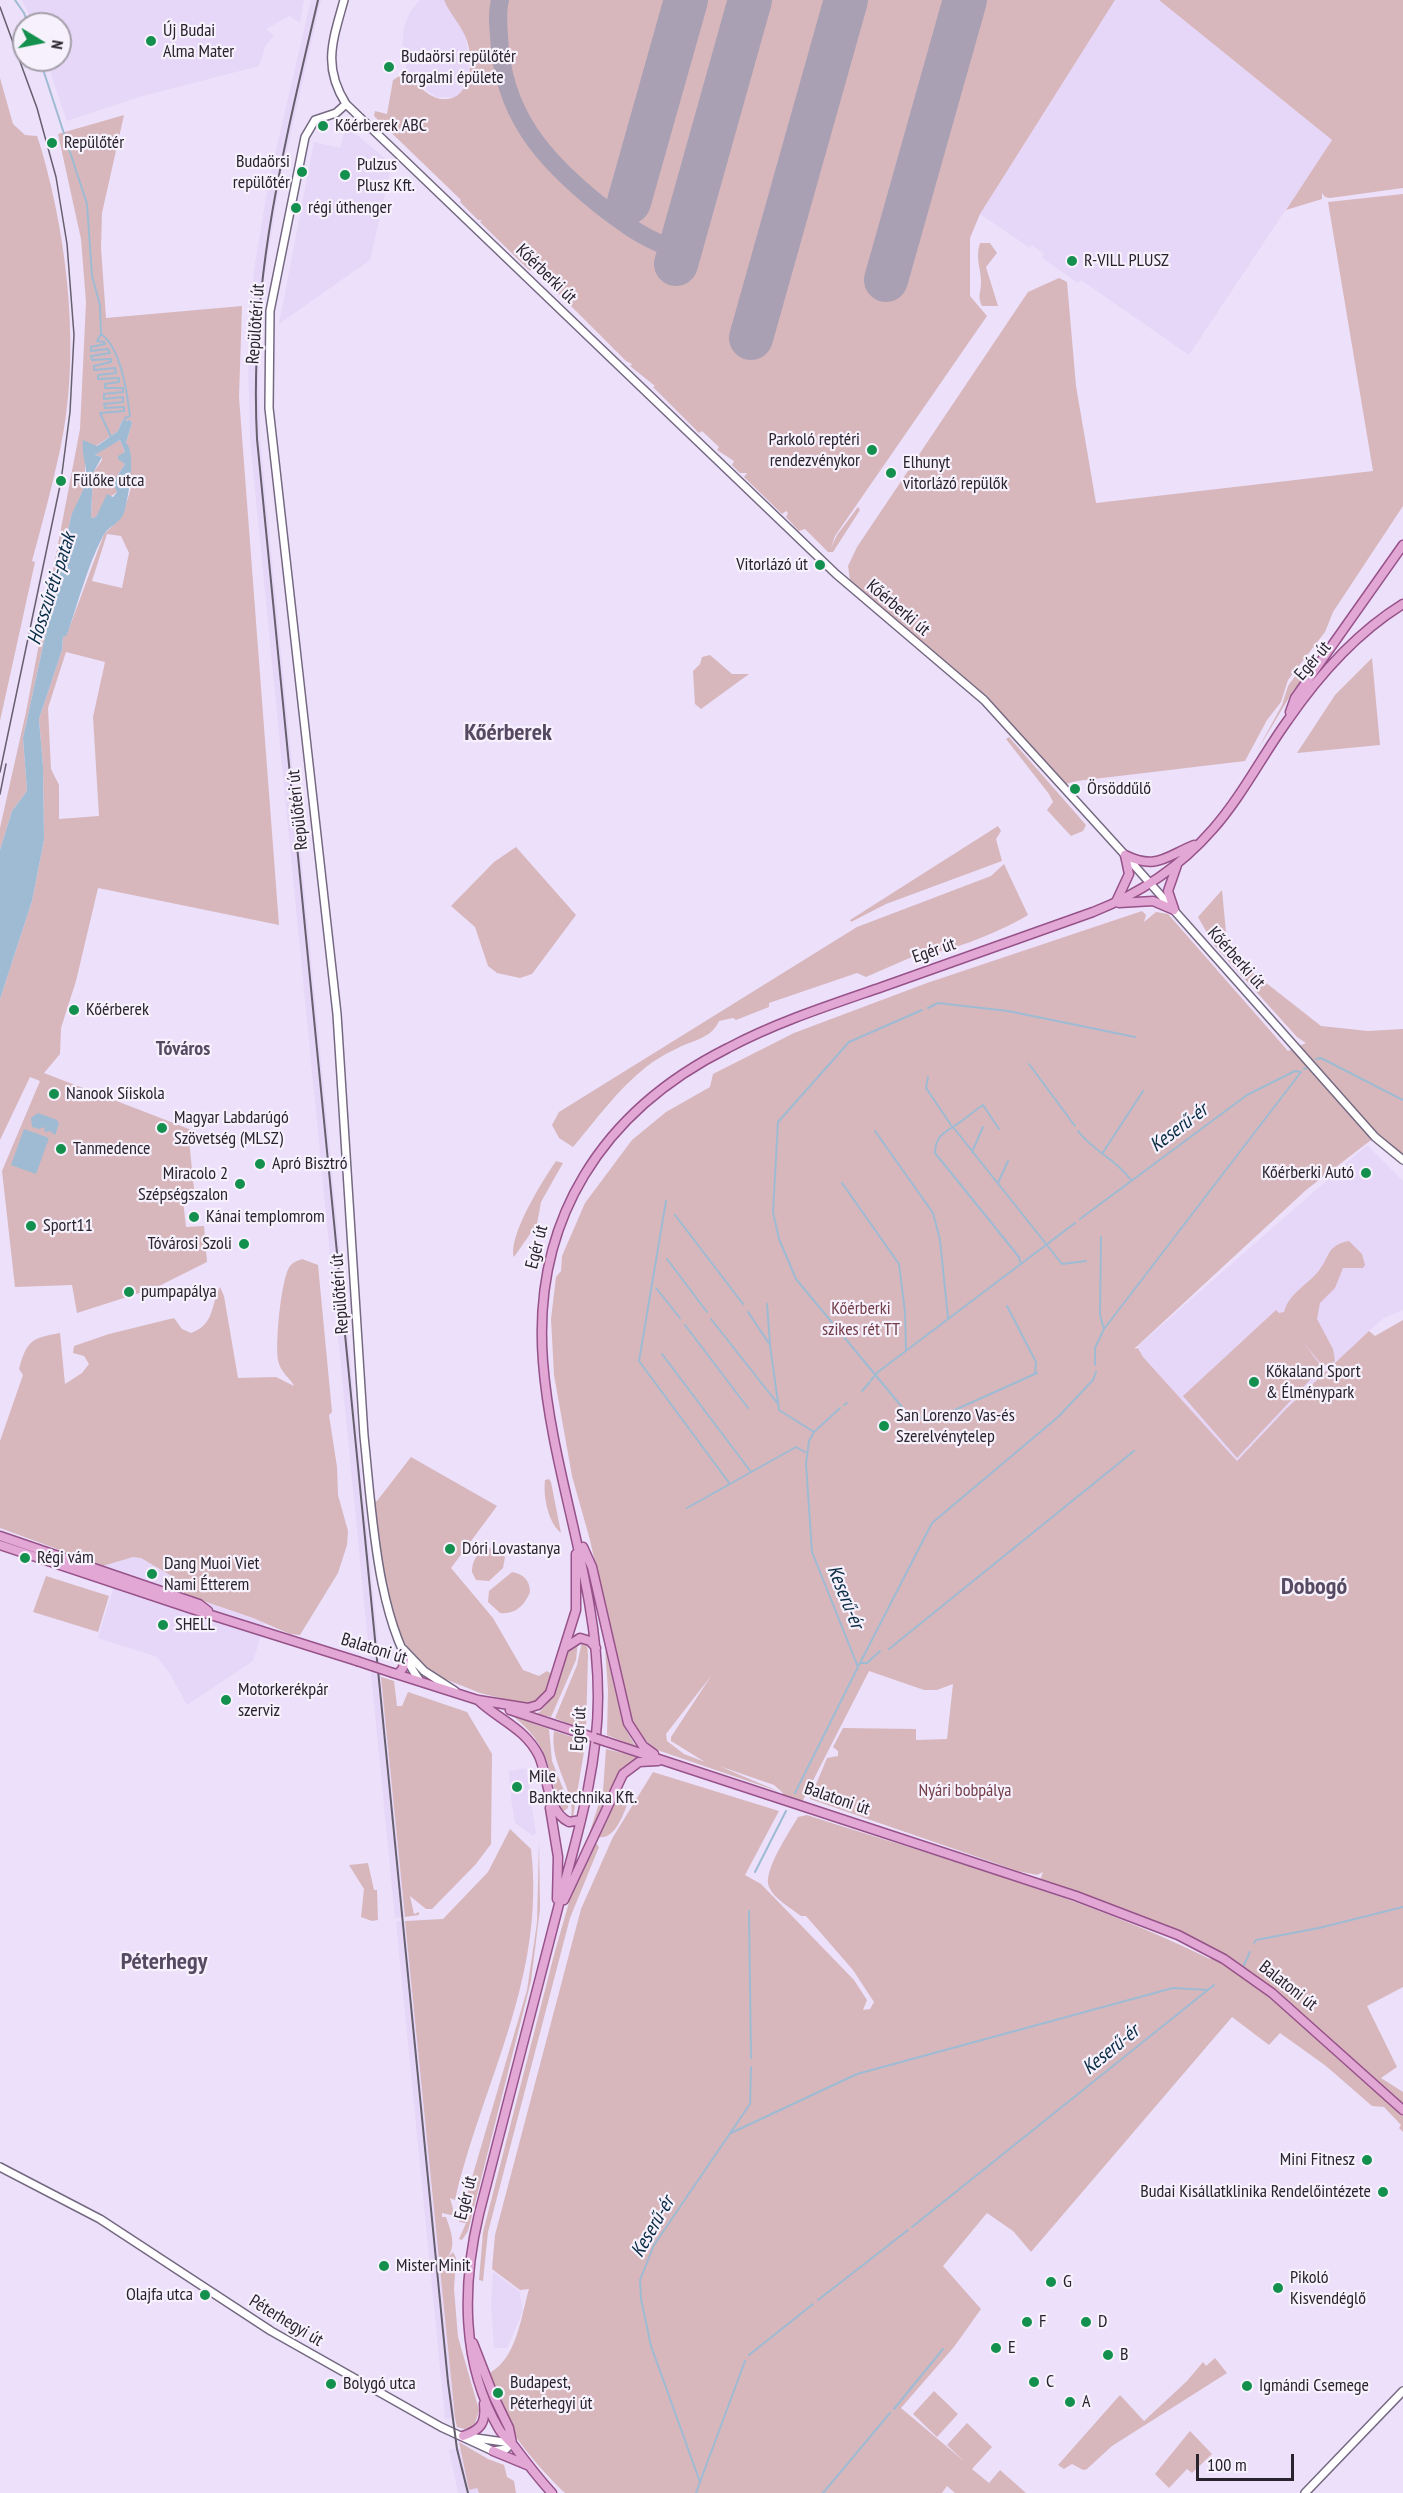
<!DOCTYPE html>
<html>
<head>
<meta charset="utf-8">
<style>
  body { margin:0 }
  #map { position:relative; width:1403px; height:2493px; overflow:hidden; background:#ece0fb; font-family:"PT Sans Narrow",sans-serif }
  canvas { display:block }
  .north { position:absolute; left:12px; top:12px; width:60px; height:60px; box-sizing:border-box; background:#f6f1fc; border:2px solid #a49fa9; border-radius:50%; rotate:100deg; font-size:16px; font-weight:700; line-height:24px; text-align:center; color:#28232d }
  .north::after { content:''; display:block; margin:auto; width:21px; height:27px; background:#13904d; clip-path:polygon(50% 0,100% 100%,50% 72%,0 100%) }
  .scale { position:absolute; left:1196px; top:2454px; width:98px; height:27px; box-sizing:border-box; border:3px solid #28232d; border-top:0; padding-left:8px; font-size:18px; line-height:21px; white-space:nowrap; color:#28232d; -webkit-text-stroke:4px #f6f1fc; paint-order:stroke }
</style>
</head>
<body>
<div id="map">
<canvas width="1403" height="2493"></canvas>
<div class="north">N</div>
<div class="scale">100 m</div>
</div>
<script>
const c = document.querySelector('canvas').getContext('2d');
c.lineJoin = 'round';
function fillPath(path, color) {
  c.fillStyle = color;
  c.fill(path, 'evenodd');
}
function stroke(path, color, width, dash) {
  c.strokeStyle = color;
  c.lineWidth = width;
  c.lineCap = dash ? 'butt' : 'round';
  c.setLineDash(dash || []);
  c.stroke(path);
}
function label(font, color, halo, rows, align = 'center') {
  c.font = font + ' "PT Sans Narrow",sans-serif';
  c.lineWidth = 4.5;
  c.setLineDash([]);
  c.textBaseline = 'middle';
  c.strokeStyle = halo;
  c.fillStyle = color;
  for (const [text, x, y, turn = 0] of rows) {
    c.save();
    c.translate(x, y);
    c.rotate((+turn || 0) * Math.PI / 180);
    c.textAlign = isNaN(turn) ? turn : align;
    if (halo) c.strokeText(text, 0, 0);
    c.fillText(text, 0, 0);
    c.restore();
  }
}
fillPath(new Path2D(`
  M22,0h282l-4,22 -11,-6 -23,13 8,6 -9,12 -6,19 -116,30 -76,25 -21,-61h14v-36h-26z
  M311,0h10l-41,181 -18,111 -4,66 2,81 145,1478 -10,1 -145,-1479 -2,-80 6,-89 15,-90z
  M420,0h24l20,32 6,30 -6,27 -7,8h-21l-32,-24 3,-11 -5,-12 2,-23 6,-15z
  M1115,0h44l173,140 -143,215 -108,-75 -3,3 -33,-23 -3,-2 2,-4 -12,-9 -2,3 -50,-34z
  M346,126l46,38 -22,96 -91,64 35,-182 26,6z
  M1367,1145l36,36v129l-19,8 -15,13 -83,78 -49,52 -94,-104 -5,-11z
  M133,1557l8,1 29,17 16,20 79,28 -12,38 -66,44 -18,-33 -12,-15 -59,-19 15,-49 -10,-23z
  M526,1768l10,65 -3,3 -18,-13 -4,-25 -2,-27z
  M405,1921l50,497 -10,1 -49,-497z
  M493,2272l26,19 4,20 -16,37h-13l-3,-41z
  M460,2448l9,41 8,-1 2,5h-21l-9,-43z`), '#e6d6f8');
fillPath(new Path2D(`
  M444,0h671l-135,214 -10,24v58l17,20 -152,220 -4,12 6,-13 21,-28 2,3 -27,42h-5l-23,-23 -6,2 -13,-14 2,-4 -2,-2 -4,3 -38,-37 3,-4h-7l-8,-8 2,-4 -17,-11 2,-3 -17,-16 -3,2 -46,-46 2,-1 -25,-20 2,-2 -6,-3 -94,-94 -2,4 -50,-49 2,-2h-4l-18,-18 1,-2 -87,-84 1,-5 12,3 6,-34 11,-7c10,8 24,25 38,26 29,3 32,-38 25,-58 -5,-16 -17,-26 -23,-41z
  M1159,0h244v188l-73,10 -5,-1 -3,-4v6l-36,11 46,-70z
  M0,78l13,46 12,11 12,1 4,12c27,93 40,207 19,302 -8,37 -18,74 -28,111l3,1 -35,159z
  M124,115l-22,98 -1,35 5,70 136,-12 -3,91 40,528 -181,-37 -22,93 -15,47 -1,26 -16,19 145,56 7,10 -7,1 6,58 -12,2 3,27 18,-1 3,36 -52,26 -78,25 -5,-28 -57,2 -13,-116 38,-90 -10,-4 -30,63v-141l32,-98 12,-61 -1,-73 -4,-48 23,-69 1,-13 4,-3 37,-100 15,-14 5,-9 7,-23 -5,-45 6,-20 -2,-3 -8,1 -4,10 -22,15 -11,14v26l-14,31 -48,221 4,53 -15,20 -12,39v-22l26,-116 54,-283 6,-127 -5,-63 -23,-105zM107,534l14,2 8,17 -7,35 -30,-7zM66,652l39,10 -12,55 6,99 -40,3v-34l-8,-16 -3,-61z
  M1403,194v312l-70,106 -8,20 -37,48 -7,22 -14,18 -22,41 -168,20 -15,4 -59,-64 -133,-116 -20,-25 -2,-14 9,-19 171,-255 31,-14 8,4 9,104 20,117 277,-32 -45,-269z
  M980,243h10l7,10 -11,14 12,39h-16c-5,-10 -1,-13 -1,-24 0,-14 -6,-24 -1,-39z
  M120,440l5,12 -5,6 5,6 -8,12v16l-11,8 -10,17 -5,1 2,-45 9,-13v-3l-7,-2 11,-8z
  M710,655l22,19h17l-48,35 -6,-5 -2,-33 7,-7 2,-7z
  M1308,658l10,3 -25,30 -36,60 25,-46 6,-19z
  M1372,658l8,87 -83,8 38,-58z
  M1009,737l77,88 -3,6 -12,5 -24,-26 6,-8 -4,-8 -43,-55z
  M998,826l3,5 -5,8 6,22 -116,43 -35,18 -1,-2z
  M516,847l60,68 -44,59 -12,4 -23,-5 -9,-7 -13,-39 -24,-21 43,-44z
  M1004,864l24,51c-23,14 -81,40 -107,38l-55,24 -9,-4 -88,30v4l-33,13 -3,-2 -14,3c-8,18 -26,19 -41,27 -11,5 -23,12 -32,19 -28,22 -50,53 -73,80l-14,-9 -7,-13 7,-13 298,-185 134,-51z
  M1222,890l6,63 93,73 47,5 35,-2v131l-28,-23 -69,53 -172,159 4,-1 5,9 94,104 49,-52 83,-78 6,5 28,-16v667l-36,19 30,61 -16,11 22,14v40l-4,-4 2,-3 -17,-18 -12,-1 -46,-40 -46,-33 -11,12 -37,-28 -201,235 -18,-21 -26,-18 -44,53 38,43 -27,38 -53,61 64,54 -18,-17 20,-22 25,24 -20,22 17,14 11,-13 26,23h-71l-8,-7 -5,7h-377c-29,-28 -75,-79 -74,-121 26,-15 30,-56 38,-83l-9,1 -28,-21 3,-34 86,-326 32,-72 40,-65 126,39 -34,64 16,9 93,96 13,20 -4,10 7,-1 4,-7 -21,-32 -47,-54h-5c-10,-8 -27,-17 -32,-29 -7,-15 21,-56 29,-70l9,-2c136,44 275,81 403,144l6,-9 -35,-18 -142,-49 4,-11 -6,3 -19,-4 -208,-72 17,-41 11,-2v-5l-5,-4 10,-19 73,1v11l31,-1 6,-55 -16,6h-13l-55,-19 -68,133 -19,-6 1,-5 -9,-8 -55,-19 61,26 -120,-41c-17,-9 -24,-22 -32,-40l-38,-171 -18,-64 -18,-101 -3,-56 5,-42 5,-6 1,-15 23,-53 47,-63 34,-28 44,-25 3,-13 81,-41 133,-50 215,-72 4,4 -2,7 12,-10 12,2 120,137 18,-8 -9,-6 -83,-92 -16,-28zM711,1676l-40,61v4l34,21 -21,-8 -17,-13 -1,-7z
  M556,1161l7,2 -22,39 -4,22 -23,33c-6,-21 29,-77 42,-96z
  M1349,1241l13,13 3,11 -2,3h-20l-8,20 -15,15 -3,16 16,30 2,12 -6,4h-7l-20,-24 20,26 -85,91 -54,-62 93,-86 3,3 5,-1c6,-21 25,-27 36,-43 10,-13 7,-24 29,-28z
  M302,1259l16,6 14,147 -3,3 8,52 1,28 10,36 -1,14 -9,28 -38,62 -10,-1 -37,-16 -67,-23 -16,-20 -29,-17 -8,-1 -30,9 -103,-38v-87l23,-66 -4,-6c8,-29 13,-31 41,-36l5,51 17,-11 7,-9 -5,-8 -11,-3 1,-7 35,-12 65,-16 8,11 9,4c24,-9 19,-26 29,-46l4,9 14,82 38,-1 18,9c-3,-7 -14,-14 -16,-26 -3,-16 3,-82 12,-94 3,-4 7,-5 12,-7z
  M411,1457l86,49 -46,62 42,50 30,52 16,6 8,-5 6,4 -11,23 -15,7 -47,-12 -50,-20 -23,-23 -15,-23 -21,-125 6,-1z
  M549,1479l2,3 10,51c-13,-11 -18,-36 -16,-53z
  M495,1548l10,9 -2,11 -14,13 -13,-1 -4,-8c0,-14 9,-25 23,-24z
  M512,1572c11,2 18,8 18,20 -5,13 -15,23 -30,21l-12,-11 1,-11z
  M46,1576l63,20 -11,36 -65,-20z
  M578,1641l-2,19 -25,57 -14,-3c28,-21 21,-60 41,-73z
  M582,1641l5,2 1,12 -2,73 -3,2 -28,-12 22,-53z
  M605,1648l18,77 13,22 -29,-12 1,-45z
  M381,1677l13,4 3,25h5l6,-14 59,20 25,42 -1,90 -15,20 -44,45h-6l-16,-13 4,18 5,-2v3l-14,2z
  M513,1716l36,13 3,32 16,40v7l-4,3 -4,-2c-13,-41 -9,-62 -47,-93z
  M554,1731l28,9 -4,5 7,1 -12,71h-2c5,-26 -22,-52 -17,-86z
  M606,1749l33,8 -17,11 -30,67 -3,-1 14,-43z
  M619,1802l8,3c-5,13 -13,35 -29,32l14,-31z
  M510,1829l21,20c15,128 -48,232 -76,351l-5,-2 5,18 -13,-3v4h4c4,12 11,27 2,40l5,-5 3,6 -2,31 4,48 21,73 -5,17 -6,3 -11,-3 -2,-9 -50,-497 38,-2 45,-47z
  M539,1842l1,67 -9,72 -63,250 -6,9 -3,-1 7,-16 -7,-1 68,-232 10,-67z
  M595,1842l4,5 -29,71 -82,314 -5,49 -4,-1 4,-48 72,-281 15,-52z
  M368,1863l6,27h3l1,30 -6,1 -11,-4 3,-28 -15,-24z
  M1215,2358l12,15 -115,73 -25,23 -4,1 -11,-6 -8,5 -6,-4 62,-70 24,26 43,-40 16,-19 3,4z
  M934,2391l24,23 -21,23 -24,-23z
  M1190,2431l22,23 -20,19 -5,-4 -18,19 -14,-14z
  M459,2442l29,17 16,6 3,12 7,4 2,12h-37l-2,-5 -8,2z`), '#d7b7bc');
fillPath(new Path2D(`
  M130,420l2,3 -6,20c11,9 2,57 -2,70 -4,11 -16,13 -21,23 -16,31 -25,67 -36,99l-4,2 -1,13 -23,69 4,48 1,73 -12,61 -32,98v-149l12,-39 15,-20 -4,-53 48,-221c4,-14 14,-25 15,-40 1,-13 -5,-23 -3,-37l14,6 21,-15 4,-10zM120,440l5,12 -7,4v3l7,5 -12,18 4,10 -4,5 -6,-3 -11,23 -5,1 2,-45 9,-16 -7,-2z
  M38,1113l19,7 2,4 -4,11 -5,-4 -5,1 -1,-5 -5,2 -7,-2 -1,-9z
  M24,1129l25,9 -13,36 -25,-9z`), '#9ebbd3');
stroke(new Path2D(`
  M15,0l9,13 4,11
  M40,60l47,144 5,72 8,29 1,29c20,14 26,58 29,82l-5,2 -1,5
  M101,334l-4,7 7,1 1,2 -14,3v4l17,-2 2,4 -19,3 1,4 19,-1v3l-17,4v4l21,-2 1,5 -18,2v4l21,-1v4l-14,2v4h18v4l-19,2v5l19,-2v5l-19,2 1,4 19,-1v4l-24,2 12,26
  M928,1008l10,-5 70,8 127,26
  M922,1010l-73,32 -71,80 -5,90 6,27 17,40 115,139h26l100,-45
  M1316,1059l5,-1 82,42
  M1029,1064l46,62
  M1304,1069l2,-1
  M928,1077l-2,11 25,37
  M953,1127l109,137 24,-3
  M999,1129l-16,-24c-8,5 -13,10 -20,15 -13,10 -28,13 -28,33l84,104 1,5
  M875,1131l58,82 7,27 8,78
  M1078,1131c15,20 39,29 53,49
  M972,1152l11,-25
  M1102,1154l41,-63
  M842,1183l57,81 6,48 1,38
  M998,1183l10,-22
  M666,1201l-27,160 91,123
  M675,1215l68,89
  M1080,1219l167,-124 48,-24 6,1
  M1101,1237l-1,78 4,14
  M667,1259l40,53
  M656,1288l24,30
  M767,1304l3,39
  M1007,1306l29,56 -1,12
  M748,1312l22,33 9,65 35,22
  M711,1319l67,85
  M685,1325l63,83
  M662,1354l89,118
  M1095,1365v-17l9,-19 197,-257
  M871,1380l7,-8 197,-149
  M862,1391l8,-9
  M844,1405l3,-2
  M687,1508l109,-61 9,5
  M889,1649l245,-198
  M860,1663h7l13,-12
  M859,1665l73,-142 126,-106 35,-37 3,-8
  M795,1793l63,-126 -46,-115 -6,-88 3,-23 5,-9 26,-24
  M755,1872l31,-61
  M749,1911l2,147
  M1254,1943l2,-3 63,-12 84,-21
  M1243,1967l7,-15
  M731,2133l126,-59 316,-86 35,2
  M912,2227l302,-242
  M818,2300l90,-70
  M749,2355l64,-51
  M894,2409l49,-60
  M700,2482l45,-121
  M696,2493l4,-11 -49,-136 -10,-47 -1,-19 14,-35 96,-141 1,-37
  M823,2493l67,-80`), '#9ebbd3', 2);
stroke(new Path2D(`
  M500,0c-3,12 -2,24 -1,36 3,77 44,124 102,170 25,19 47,36 78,44`), '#a9a0b4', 18);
stroke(new Path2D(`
  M629,202l57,-202
  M676,264l74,-264
  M886,280l79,-280
  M751,338l95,-338`), '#a9a0b4', 44);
const minor = new Path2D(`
  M344,0c-11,40 -22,66 2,104l490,470 148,126 141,155 250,282 28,23
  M346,104l-10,9 -21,7 -10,17 -35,174 -1,97 68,606 27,422c8,73 12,186 56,245
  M403,1649l21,22 31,20
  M0,2167l100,52 171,112 170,96 52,24 13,-2 6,-6
  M469,2437l42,6
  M1305,2493l98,-102`);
const major = new Path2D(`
  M1290,712l5,-14 108,-153
  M1125,855c31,15 40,2 69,-10
  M1116,902l13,-28 -4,-19
  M1119,903l34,-2 21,9
  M1174,909l-6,-18 9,-26
  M0,1536l199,68 9,7
  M0,1545l192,64 165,52
  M583,1547l9,20 36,156 15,23 11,8
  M566,1647l14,-9 10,3 6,7
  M393,1673l88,28
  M398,1674l5,-6 1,-10
  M478,1700l50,8 10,-3 12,-12 26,-83v-56
  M478,1700c21,20 47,28 61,56 9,20 8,56 30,66l12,-2
  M510,1710l85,28
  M607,1742l469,154 102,39 46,24 48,34 131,117
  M550,1808l8,49 -1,42
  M564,1900l59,-126 16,-12 19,-1
  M473,2343l21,54 15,31 3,15
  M463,2436c18,-6 23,-13 21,-32
  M493,2451l34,14
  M552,2493c-14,-15 -26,-31 -38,-47 -5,-6 -11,-10 -15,-17 -38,-65 -37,-144 -20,-215 26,-102 53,-204 79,-306 18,-69 40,-138 40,-211 0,-115 -46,-221 -55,-335 -11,-142 59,-251 185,-314 49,-26 102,-43 154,-61 70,-25 141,-50 211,-75 46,-18 87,-45 120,-83 29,-33 49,-73 75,-109 31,-45 68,-87 115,-116`);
stroke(minor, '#746981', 10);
stroke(major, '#965289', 11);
stroke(minor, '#fff', 7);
stroke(major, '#e3a7d6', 8);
stroke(new Path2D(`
  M0,7l37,101 19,69 11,67 7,91 -4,77 -9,69 -61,291
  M0,794l6,-30`), '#665f6e', 1.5);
stroke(new Path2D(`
  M318,0c-35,151 -69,282 -61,439l191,1943 9,67 11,44`), '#665f6e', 2);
const majorBridge = new Path2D(`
  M357,1661l36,12
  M595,1738l12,4`);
stroke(majorBridge, '#965289', 11, []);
stroke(majorBridge, '#e3a7d6', 8);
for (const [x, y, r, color] of [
  [151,41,6,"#13904d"],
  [389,67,6,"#13904d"],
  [323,126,6,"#13904d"],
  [52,143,6,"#13904d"],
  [302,172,6,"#13904d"],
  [345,175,6,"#13904d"],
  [296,208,6,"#13904d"],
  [1072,261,6,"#13904d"],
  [872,450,6,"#13904d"],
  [891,473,6,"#13904d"],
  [61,481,6,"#13904d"],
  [820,565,6,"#13904d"],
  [1075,789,6,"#13904d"],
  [74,1010,6,"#13904d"],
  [54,1094,6,"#13904d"],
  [162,1128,6,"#13904d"],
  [61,1149,6,"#13904d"],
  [260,1164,6,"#13904d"],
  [1366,1173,6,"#13904d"],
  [240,1184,6,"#13904d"],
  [194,1217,6,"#13904d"],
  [31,1226,6,"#13904d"],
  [244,1244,6,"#13904d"],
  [129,1292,6,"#13904d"],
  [1254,1382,6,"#13904d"],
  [884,1426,6,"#13904d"],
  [450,1549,6,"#13904d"],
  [25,1558,6,"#13904d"],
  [152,1574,6,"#13904d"],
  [163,1625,6,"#13904d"],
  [226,1700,6,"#13904d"],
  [517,1787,6,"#13904d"],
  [1367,2160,6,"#13904d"],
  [1383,2192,6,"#13904d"],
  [384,2266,6,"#13904d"],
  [1051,2282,6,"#13904d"],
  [1278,2288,6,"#13904d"],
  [205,2295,6,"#13904d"],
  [1027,2322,6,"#13904d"],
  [1086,2322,6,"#13904d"],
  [996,2348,6,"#13904d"],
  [1108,2355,6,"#13904d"],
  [1034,2382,6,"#13904d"],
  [331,2384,6,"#13904d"],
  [1247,2386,6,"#13904d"],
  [498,2393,6,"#13904d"],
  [1070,2402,6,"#13904d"]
]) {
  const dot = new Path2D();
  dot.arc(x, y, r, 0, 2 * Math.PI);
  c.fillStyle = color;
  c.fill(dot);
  stroke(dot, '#f6f1fc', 2);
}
label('18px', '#28232d', '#f6f1fc', [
  ["Új Budai",163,31],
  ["Alma Mater",163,52],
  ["Budaörsi repülőtér",401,57],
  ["forgalmi épülete",401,78],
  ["Kőérberek ABC",335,126],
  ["Repülőtér",64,143],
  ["Budaörsi",290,162,"right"],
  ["repülőtér",290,183,"right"],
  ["Pulzus",357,165],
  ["Plusz Kft.",357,186],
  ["régi úthenger",308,208],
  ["R-VILL PLUSZ",1084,261],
  ["Parkoló reptéri",860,440,"right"],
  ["rendezvénykor",860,461,"right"],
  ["Elhunyt",903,463],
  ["vitorlázó repülők",903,484],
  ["Fülőke utca",73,481],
  ["Vitorlázó út",808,565,"right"],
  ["Örsöddűlő",1087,789],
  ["Kőérberek",86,1010],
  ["Nanook Síiskola",66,1094],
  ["Magyar Labdarúgó",174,1118],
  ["Szövetség (MLSZ)",174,1139],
  ["Tanmedence",73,1149],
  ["Apró Bisztró",272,1164],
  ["Kőérberki Autó",1354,1173,"right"],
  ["Miracolo 2",228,1174,"right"],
  ["Szépségszalon",228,1195,"right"],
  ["Kánai templomrom",206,1217],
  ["Sport11",43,1226],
  ["Tóvárosi Szoli",232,1244,"right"],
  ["pumpapálya",141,1292],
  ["Kőkaland Sport",1266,1372],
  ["& Élménypark",1266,1393],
  ["San Lorenzo Vas-és",896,1416],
  ["Szerelvénytelep",896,1437],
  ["Dóri Lovastanya",462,1549],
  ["Régi vám",37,1558],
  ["Dang Muoi Viet",164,1564],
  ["Nami Étterem",164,1585],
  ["SHELL",175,1625],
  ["Motorkerékpár",238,1690],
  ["szerviz",238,1711],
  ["Mile",529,1777],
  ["Banktechnika Kft.",529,1798],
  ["Mini Fitnesz",1355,2160,"right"],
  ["Budai Kisállatklinika Rendelőintézete",1371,2192,"right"],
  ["Mister Minit",396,2266],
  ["Pikoló",1290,2278],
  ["Kisvendéglő",1290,2299],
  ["G",1063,2282],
  ["Olajfa utca",193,2295,"right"],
  ["F",1039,2322],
  ["D",1098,2322],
  ["E",1008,2348],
  ["B",1120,2355],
  ["C",1046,2382],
  ["Budapest,",510,2383],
  ["Péterhegyi út",510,2404],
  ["Bolygó utca",343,2384],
  ["Igmándi Csemege",1259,2386],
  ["A",1082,2402]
], 'left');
label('18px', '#28232d', '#f6f1fc', [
  ["Kőérberki út",546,274,44],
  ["Repülőtéri út",256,324,-86],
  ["Kőérberki út",898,608,40],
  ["Egér út",1313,661,-49],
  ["Repülőtéri út",298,810,-96],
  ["Egér út",934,951,-19],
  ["Kőérberki út",1236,958,48],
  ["Egér út",537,1247,-76],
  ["Repülőtéri út",340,1294,-94],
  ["Balatoni út",374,1649,17],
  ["Egér út",579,1729,-86],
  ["Balatoni út",837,1799,19],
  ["Balatoni út",1288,1986,38],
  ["Egér út",466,2198,-76],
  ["Péterhegyi út",286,2321,31]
]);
label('18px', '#733d48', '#f6f1fc', [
  ["Kőérberki",861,1309],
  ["szikes rét TT",861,1330],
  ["Nyári bobpálya",965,1791]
]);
label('italic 20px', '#082c45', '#f6f1fc', [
  ["Hosszúréti-patak",52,589,-72],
  ["Keserű-ér",1179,1128,-37],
  ["Keserű-ér",845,1597,68],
  ["Keserű-ér",1111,2050,-39],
  ["Keserű-ér",653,2227,-60]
]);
label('bold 20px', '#554a61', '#f6f1fc', [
  ["Tóváros",183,1049]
]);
label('bold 24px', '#554a61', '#f6f1fc', [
  ["Kőérberek",508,733],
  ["Dobogó",1314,1587],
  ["Péterhegy",164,1962]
]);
</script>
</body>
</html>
